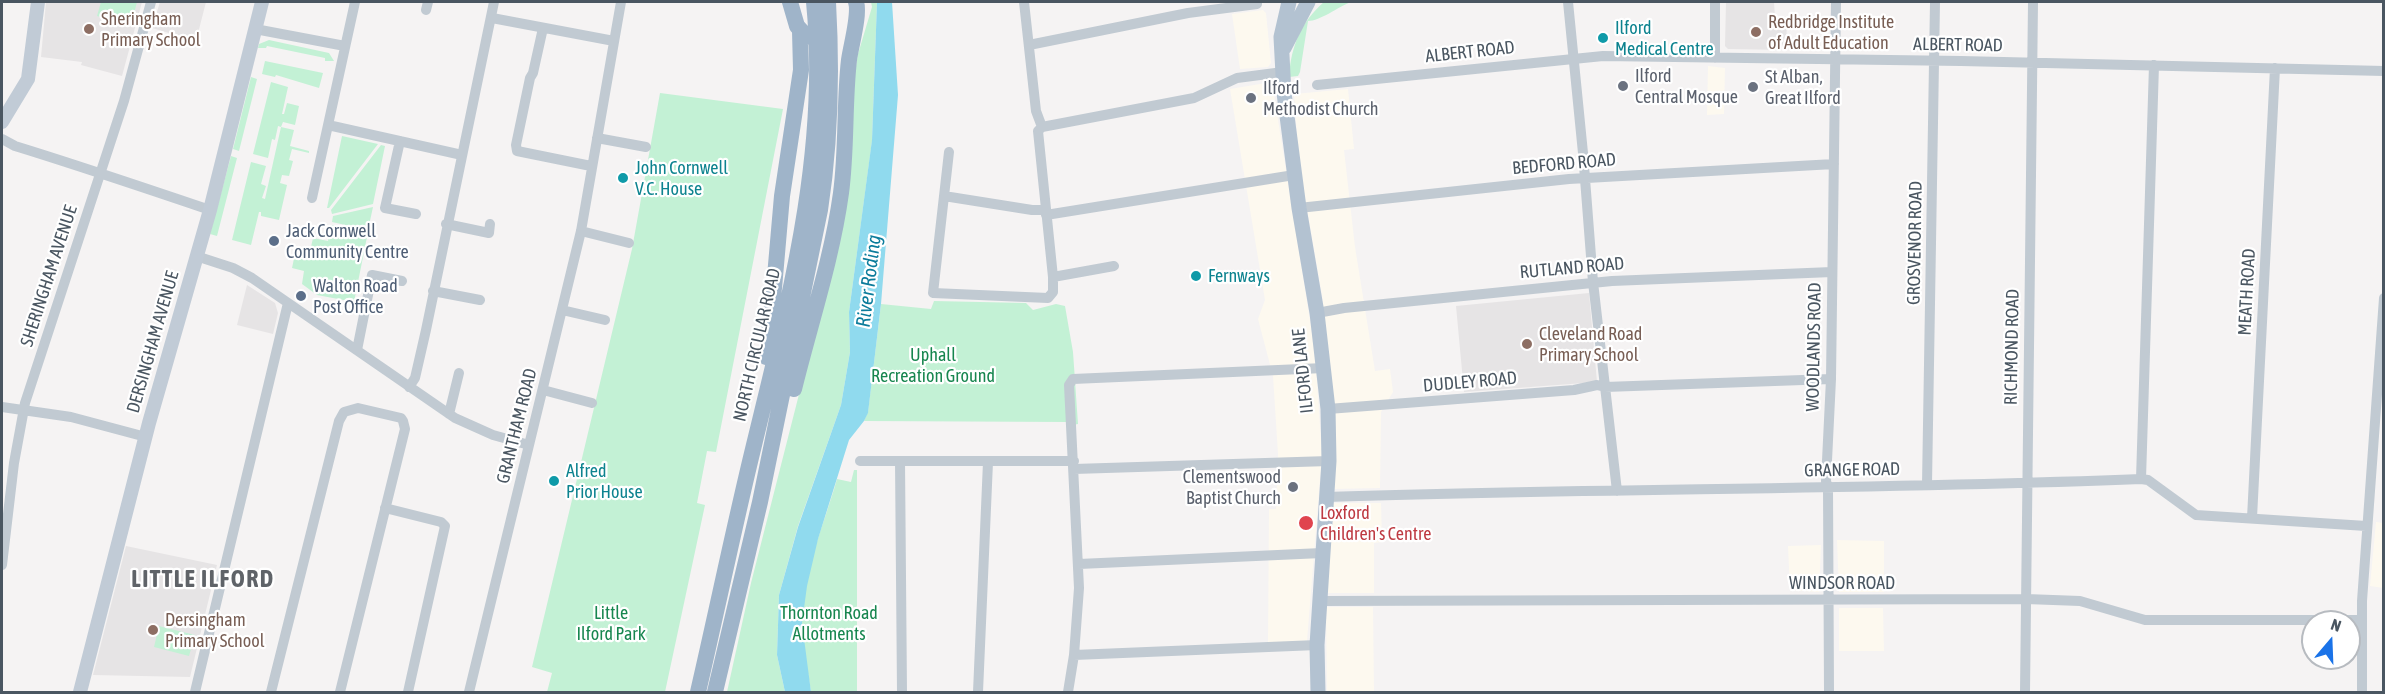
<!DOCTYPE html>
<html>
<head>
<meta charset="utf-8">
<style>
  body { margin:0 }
  #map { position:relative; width:2385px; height:694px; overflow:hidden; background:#f5f3f3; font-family:"Asap Condensed",sans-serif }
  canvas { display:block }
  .frame { position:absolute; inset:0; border:3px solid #4a5661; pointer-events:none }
  .north { position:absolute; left:2301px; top:610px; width:60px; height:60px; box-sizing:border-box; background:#fff; border:2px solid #b7bbc0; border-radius:50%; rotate:19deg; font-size:16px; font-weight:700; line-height:24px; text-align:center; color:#4a5661 }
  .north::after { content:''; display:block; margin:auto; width:21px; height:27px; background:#1a73e8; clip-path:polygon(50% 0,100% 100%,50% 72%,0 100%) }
</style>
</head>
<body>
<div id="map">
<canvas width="2385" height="694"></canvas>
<div class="frame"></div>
<div class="north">N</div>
</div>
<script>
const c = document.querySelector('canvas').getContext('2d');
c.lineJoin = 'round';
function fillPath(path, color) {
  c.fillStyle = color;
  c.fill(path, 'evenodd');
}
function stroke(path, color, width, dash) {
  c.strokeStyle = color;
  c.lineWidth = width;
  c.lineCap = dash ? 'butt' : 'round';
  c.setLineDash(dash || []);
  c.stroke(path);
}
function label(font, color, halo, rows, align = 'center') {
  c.font = font + ' "Asap Condensed",sans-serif';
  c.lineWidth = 4.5;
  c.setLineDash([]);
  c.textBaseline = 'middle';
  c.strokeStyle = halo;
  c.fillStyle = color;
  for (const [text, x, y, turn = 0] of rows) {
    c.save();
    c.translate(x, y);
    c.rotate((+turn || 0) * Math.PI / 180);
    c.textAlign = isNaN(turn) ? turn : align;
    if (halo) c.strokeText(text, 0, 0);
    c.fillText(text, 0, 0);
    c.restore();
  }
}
fillPath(new Path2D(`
  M1263,10l3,3 5,50 -3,4 -28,2 -8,-55z
  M1708,66l17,2 -1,46 -17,1z
  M1272,82l43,270 7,103 -15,186 -39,2 1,-134h7l2,-55 -5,-78 -15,-57 7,-19 -35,-211z
  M1348,89l6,60 -10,1 11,97 20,124 15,-2 3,23 -12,20 -1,76 -47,1 1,-56 -12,-138 -23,-132 -5,-69z
  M1331,503h50l1,39 -8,1v50h-48z
  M2376,522l7,1v65l-13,-2z
  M1837,540l47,1v51h-45z
  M1821,545l-2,47 -29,-2 -2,-44z
  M1326,607h47l1,85h-47z
  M1839,608h44l1,43h-45z`), '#fdf9ef');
fillPath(new Path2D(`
  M46,2h96l-20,74 -41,-11 1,-3 -41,-5z
  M160,2h46l-10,39 -44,-13z
  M1726,2h48l1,16h12l-1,32 -58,-1 -3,-3z
  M247,285l28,18 3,10 -5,21 -36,-9z
  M1589,293l8,89 -133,10 -8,-86z
  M126,546l91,19 -27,112 -97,-2z`), '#e6e4e5');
fillPath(new Path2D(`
  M101,2h36l-6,23 -34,-9z
  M871,2h6l-5,139 -23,171 1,40 -9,53 -43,121 -19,69 -2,60 8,37h-58l24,-109 59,-232 48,-297 14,-47z
  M1324,2h27c-13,5 -31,19 -43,19l-8,51 -2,4 -9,1c2,-31 12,-55 35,-75z
  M269,40l60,13 5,8h-9v-3l-58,-12 -1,2h-8l1,-4z
  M265,61l58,12 -4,15 -43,-13 -1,2 -13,-3z
  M251,77l6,2 -18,72 -6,-2z
  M271,82l17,5 -6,27h2l3,-11 12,3 -4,19 -12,-3 -2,5 13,3 -4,16 19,5v2l-17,-4 -3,11 4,1 -4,15 -7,-1 -2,8 7,2 -8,35 -18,-4v-4h-2l-8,33 -19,-5 19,-78 15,4 -5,18 5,2 -4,12 3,1 16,-72 -3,-1 -3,14 -3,-1 -4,19 -15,-4z
  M660,93l123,16 -67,343 -9,-1 -10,52 8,2 -40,187h-118l5,-19 -20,-6 100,-418z
  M342,136l36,8 -49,64h-2z
  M381,145l4,1 -12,58 -41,10 -1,-4z
  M231,156l6,2 -20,78 -7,-2z
  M373,207l-5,23 -36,-8 1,-6z
  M331,225l37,7 -14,70 -37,-7 -15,-11 2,-13 -12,-3 3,-14 14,2 4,-18 15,3z
  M934,301l92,2 7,7 23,-6 9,2 8,46 5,72 -11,2 -1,-4 -202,-1 4,-9 13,-108 50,5z
  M854,470h3v222h-46c-3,-22 -9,-46 -9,-69 0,-50 22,-98 35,-144l14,3z
  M159,626l36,9 -6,21 -35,-9z`), '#c3f1d5');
fillPath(new Path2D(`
  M877,2h15l6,93 -17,209 -13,109 -4,8 -15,19 -31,99 -11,47 -5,37 9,69h-26l-8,-37 2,-60 19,-68 43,-122 9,-53 -1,-40 23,-172z`), '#90daee');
stroke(new Path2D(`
  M1024,2l12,109 6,16
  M1568,2l15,151 10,129 24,209
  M1715,2v56
  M426,10l2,-8
  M492,18l122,23
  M543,28l-10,45 -3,5 -14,67 1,6 74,15
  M255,29l90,17
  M1029,45l159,-32 69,-9
  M1317,85l286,-29 358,5 423,10
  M328,125l134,30
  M1042,127l152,-29 43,-20 46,-6
  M597,138l49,9
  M2,139l13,7c65,20 130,42 195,64
  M400,141l-15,67 31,6
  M949,152l-16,141 115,5 5,-6v-15l-15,-146 4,-4
  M944,196l88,14h13
  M312,198l43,-196
  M1299,208l270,-29 265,-15
  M1046,215l248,-40
  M446,224l43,9 1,-9
  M581,231l48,12
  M196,256l37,12 19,10 203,140 38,17 36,10
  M1053,277l61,-11
  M433,291l47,9
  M562,310l43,10
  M1317,313l27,-5 268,-27 220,-9
  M357,350l15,-75 30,6
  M409,387l6,-9 11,-48 68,-328
  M543,390l49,13
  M2,407l69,10 75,20
  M1328,409l246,-19 23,-5 8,2 226,-8
  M449,414l10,-41
  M860,461h214
  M900,461l2,231
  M1074,469l255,-8
  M2141,479l13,-414
  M1927,485l8,-483
  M1326,497c271,-9 543,-7 815,-18l7,1 48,35 170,11
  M385,508l56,14 4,4 -37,166
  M2252,518l23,-450
  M1079,564l243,-11
  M2,565l12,-102 11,-60 99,-302 27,-99
  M1320,601l706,-2 54,2 65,19h217
  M1074,655l243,-10
  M195,692l93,-389
  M271,692l68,-271 5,-9 14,-4 43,10 2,3 2,8 -65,263
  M469,692l112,-461 40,-229
  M978,692l10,-230
  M1068,692l6,-37 5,-67 -10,-203 4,-6 251,-11
  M1829,692l-1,-204 -2,-7 5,-102 5,-377
  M2025,692l8,-690
  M2362,692v-91l22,-303`), '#c1cad2', 10);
stroke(new Path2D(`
  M2,122l26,-43 10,-77
  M80,692l69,-269 61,-213 52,-208`), '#c1cbd6', 14);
stroke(new Path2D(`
  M1289,2l-8,35 3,56 15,115 18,105 11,96 1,52 -12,184 1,47
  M1284,48l24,-46`), '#b3c2d1', 15);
stroke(new Path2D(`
  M790,2l7,24 10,11
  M766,357l8,-69 8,-92 19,-126 -1,-39
  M794,389c16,-65 38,-130 47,-196 6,-45 3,-89 8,-133 2,-15 11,-46 7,-58
  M698,692c19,-82 36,-165 56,-247 35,-145 75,-293 60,-443
  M715,692l45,-190 60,-292c11,-71 12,-137 8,-208`), '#9fb4c9', 16);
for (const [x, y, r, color] of [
  [89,29,6,"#8d6e63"],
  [1756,32,6,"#8d6e63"],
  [1603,38,6,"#0f9aa8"],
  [1623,86,6,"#6b7280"],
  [1753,87,6,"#6b7280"],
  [1251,98,6,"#6b7280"],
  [623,178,6,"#0f9aa8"],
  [274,241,6,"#5c6f8a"],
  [1196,276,6,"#0f9aa8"],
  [301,296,6,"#5c6f8a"],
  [1527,344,6,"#8d6e63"],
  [554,481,6,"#0f9aa8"],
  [1293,487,6,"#6b7280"],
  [1306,523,8,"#e0444e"],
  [153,630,6,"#8d6e63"]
]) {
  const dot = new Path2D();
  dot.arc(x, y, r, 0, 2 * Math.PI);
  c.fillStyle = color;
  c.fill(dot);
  stroke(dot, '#fff', 2);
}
label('18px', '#785e54', '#fff', [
  ["Sheringham",101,19],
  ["Primary School",101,40],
  ["Redbridge Institute",1768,22],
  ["of Adult Education",1768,43],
  ["Cleveland Road",1539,334],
  ["Primary School",1539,355],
  ["Dersingham",165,620],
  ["Primary School",165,641]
], 'left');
label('18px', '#0d838f', '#fff', [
  ["Ilford",1615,28],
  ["Medical Centre",1615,49],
  ["John Cornwell",635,168],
  ["V.C. House",635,189],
  ["Fernways",1208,276],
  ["Alfred",566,471],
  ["Prior House",566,492]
], 'left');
label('18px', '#4a5661', '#fff', [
  ["ALBERT ROAD",1958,45,1],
  ["ALBERT ROAD",1470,52,-6],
  ["BEDFORD ROAD",1564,164,-5],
  ["GROSVENOR ROAD",1915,243,-89],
  ["RUTLAND ROAD",1572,268,-5],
  ["SHERINGHAM AVENUE",49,276,-72],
  ["MEATH ROAD",2247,292,-87],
  ["DERSINGHAM AVENUE",153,342,-74],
  ["NORTH CIRCULAR ROAD",757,345,-77],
  ["WOODLANDS ROAD",1814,347,-89],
  ["RICHMOND ROAD",2012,347,-89],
  ["ILFORD LANE",1303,371,-96],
  ["DUDLEY ROAD",1470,382,-5],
  ["GRANTHAM ROAD",517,426,-76],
  ["GRANGE ROAD",1852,470,-1],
  ["WINDSOR ROAD",1842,583]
]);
label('18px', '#5b616d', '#fff', [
  ["Ilford",1635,76],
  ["Central Mosque",1635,97],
  ["St Alban,",1765,77],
  ["Great Ilford",1765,98],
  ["Ilford",1263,88],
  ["Methodist Church",1263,109],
  ["Clementswood",1281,477,"right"],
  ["Baptist Church",1281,498,"right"]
], 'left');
label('18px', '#4e5e75', '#fff', [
  ["Jack Cornwell",286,231],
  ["Community Centre",286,252],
  ["Walton Road",313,286],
  ["Post Office",313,307]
], 'left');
label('18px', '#17864f', '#fff', [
  ["Uphall",933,355],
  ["Recreation Ground",933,376],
  ["Little",611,613],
  ["Ilford Park",611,634],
  ["Thornton Road",829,613],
  ["Allotments",829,634]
]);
label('18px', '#be3a42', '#fff', [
  ["Loxford",1320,513],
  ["Children's Centre",1320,534]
], 'left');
label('italic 20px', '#0c7c9b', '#fff', [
  ["River Roding",869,281,-83]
]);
c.letterSpacing = '1.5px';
label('bold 24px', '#5f6368', '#fff', [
  ["LITTLE ILFORD",203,579]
]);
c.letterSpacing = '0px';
</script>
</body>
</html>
